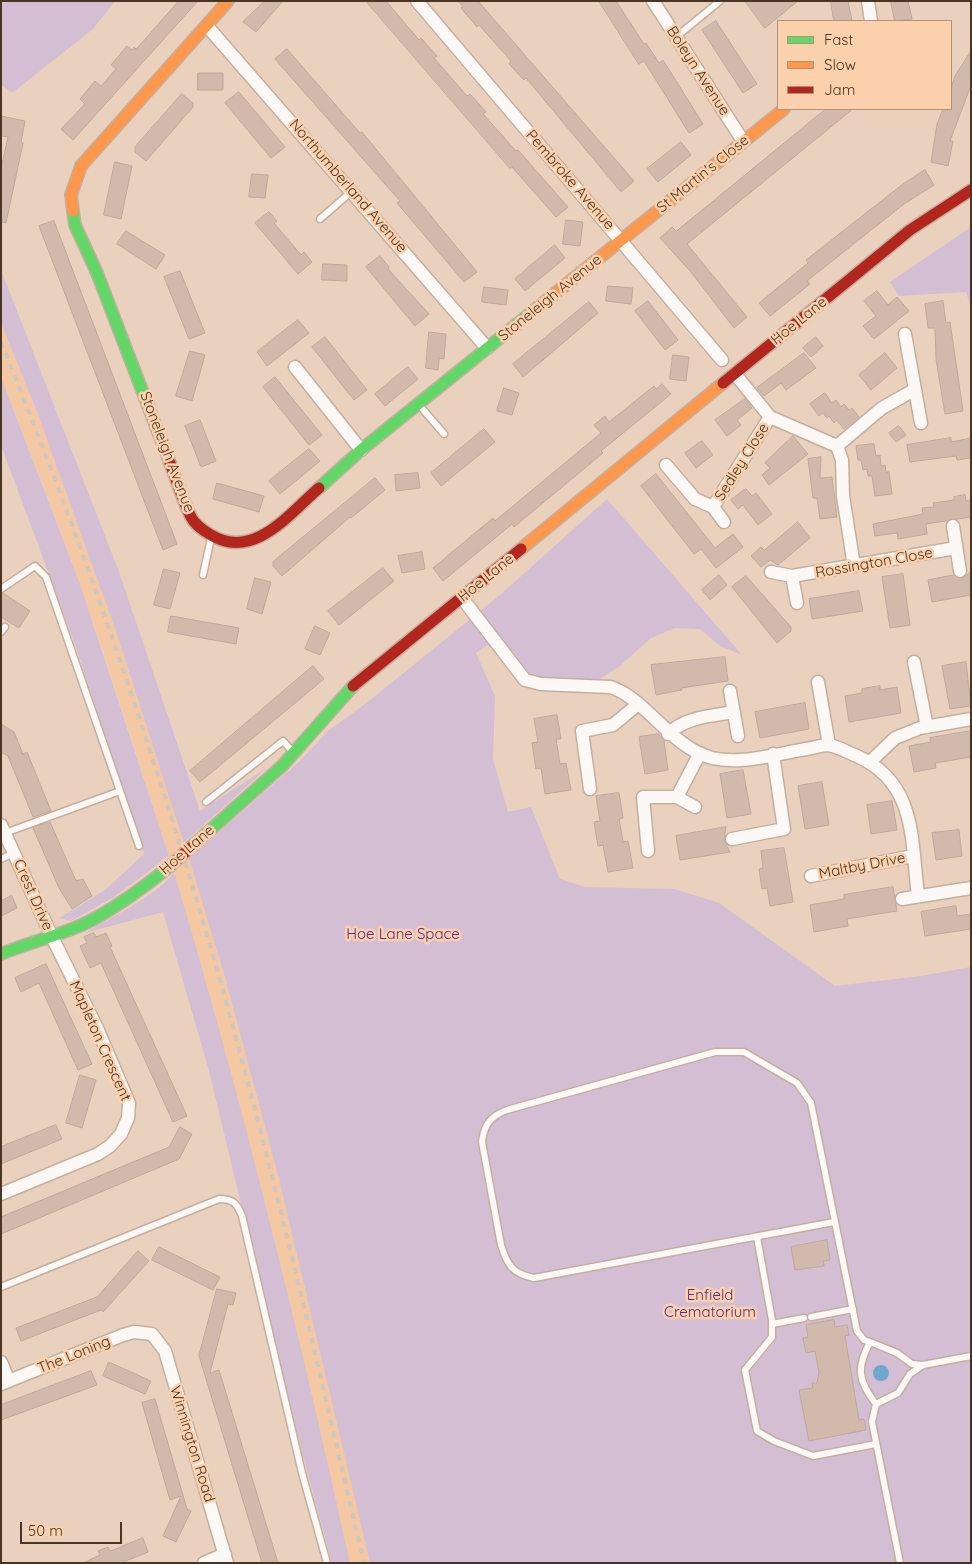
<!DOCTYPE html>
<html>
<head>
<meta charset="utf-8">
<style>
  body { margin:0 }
  #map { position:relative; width:972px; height:1564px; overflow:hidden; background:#e9d1be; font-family:Quicksand,sans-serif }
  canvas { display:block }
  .frame { position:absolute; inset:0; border:2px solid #4a3523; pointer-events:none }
  .legend { position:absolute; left:777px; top:20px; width:175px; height:90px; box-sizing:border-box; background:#fbd0ac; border:1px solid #b49275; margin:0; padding:6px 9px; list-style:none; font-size:15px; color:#4a3523 }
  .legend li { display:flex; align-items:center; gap:10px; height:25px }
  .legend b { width:25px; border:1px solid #b49275 }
  .scale { position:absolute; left:20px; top:1522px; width:102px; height:22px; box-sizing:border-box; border:2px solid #4a3523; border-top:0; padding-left:6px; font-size:15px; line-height:18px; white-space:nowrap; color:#4a3523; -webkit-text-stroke:4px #fbd0ac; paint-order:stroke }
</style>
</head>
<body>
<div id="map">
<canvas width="972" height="1564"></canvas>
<div class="frame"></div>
<ul class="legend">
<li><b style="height:6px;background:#63d668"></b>Fast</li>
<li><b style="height:6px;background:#ff974d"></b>Slow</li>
<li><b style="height:6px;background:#b3261e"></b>Jam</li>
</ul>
<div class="scale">50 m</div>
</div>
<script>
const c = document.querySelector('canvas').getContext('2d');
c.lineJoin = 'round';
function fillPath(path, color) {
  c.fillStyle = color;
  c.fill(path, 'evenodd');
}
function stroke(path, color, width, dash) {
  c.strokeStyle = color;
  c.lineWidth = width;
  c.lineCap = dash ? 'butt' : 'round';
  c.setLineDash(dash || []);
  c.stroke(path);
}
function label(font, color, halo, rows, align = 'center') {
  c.font = font + ' Quicksand,sans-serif';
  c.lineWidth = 5;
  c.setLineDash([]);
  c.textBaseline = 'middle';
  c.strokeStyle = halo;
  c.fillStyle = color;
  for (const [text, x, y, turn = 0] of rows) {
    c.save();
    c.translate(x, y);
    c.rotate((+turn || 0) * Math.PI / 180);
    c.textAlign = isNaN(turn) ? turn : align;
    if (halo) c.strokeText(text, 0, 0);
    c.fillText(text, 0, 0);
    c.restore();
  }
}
fillPath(new Path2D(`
  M1,324l36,88 79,219 86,264 76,280 92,388h-20l-84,-356 -55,-207 -42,-144 -65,-203 -49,-137 -54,-139z`), '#f3c8a3');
fillPath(new Path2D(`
  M1,1h114l-22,28 -81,64 -11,-8z
  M971,227v80l-5,-15 -67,4 -9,-14z
  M1,270l117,299 82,242 68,-44 -84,76 -68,-212 -79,-219 -36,-89z
  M1,377l79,207 89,272 -55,41 -43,24 -12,-3 46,-28 39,-36 -68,-207 -75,-202z
  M607,499l135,156 -22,-9 -20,-17 -25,-1 -24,10 -31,28 -23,15 -68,-5 -42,-31 -11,8 19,43 -2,63 15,53 23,-5 29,72 25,8 89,2 45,14 116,83 86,-10 50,-9v596h-601l-92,-388 -54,-201 -35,-116 112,-98 27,-29 41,-30 131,-106z
  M174,872c68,228 125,459 176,691h-18l-40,-148 -84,-348 -45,-155 -78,21c23,-14 75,-39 89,-61z`), '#d4bed3');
fillPath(new Path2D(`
  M873 1373a8 8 0 1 1 16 0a8 8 0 1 1-16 0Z`), '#6fa8cc');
const building = new Path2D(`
  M179,1h19l-125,139 -12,-11 24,-25 -5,-5 15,-18 6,5 15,-17 -5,-4 16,-19 5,4 2,-3 2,2z
  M265,1h18l-27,31 -13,-10z
  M366,1h20l33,39 2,-2 16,18 -3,2 33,38 3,-2 16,18 -3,2 33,37 2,-1 50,57 -12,10 -44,-50 -2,1z
  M458,1h20l156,180 -13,11 -95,-114 -2,2 -15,-16 2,-3 -32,-36 -2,2 -16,-19 2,-1z
  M599,1h17l28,43 2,-1 13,20 4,-3 40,64 -14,9 -45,-72 -5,3z
  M745,1h53l-33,27z
  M831,1h17l4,20h-18z
  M891,1h17l4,18 -17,2z
  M716,21l41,63 -14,9 -41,-63z
  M287,49l73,84 2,-1 115,140 -13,10 -67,-79 3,-2 -125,-142z
  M971,51v34l-21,56h3l-5,25 -17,-4 6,-38 6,-15h8v-21l4,-12z
  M198,73h25v17h-25z
  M239,92l46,55 -14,11 -46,-55z
  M182,94l11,9v4l-47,54 -11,-9v-5z
  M826,109h27l-166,135 60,73 -13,11 -43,-56 -31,-34 12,-11 4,4z
  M1,116l24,5 -4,21 2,1 -17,80 -5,-1v-53l7,-32 -7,-1z
  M681,142l10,13 -33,27 -11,-13z
  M115,162l17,4 -11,53 -17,-4z
  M925,170l9,15 -30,19 -97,77 3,3 -40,32 -11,-13 49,-40 -2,-3 97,-76z
  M252,174l16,1 -3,23 -16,-1z
  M269,212l8,9 -3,2 27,32 3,-3 8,10 -14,12 -43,-51z
  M566,220l17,2 -3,24 -17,-2z
  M54,221l123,323 -14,6 -124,-324z
  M126,231l39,24 -9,14 -39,-25z
  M555,245l10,13 -40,33 -10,-12z
  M380,256l9,11 -1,2 41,45 -14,12 -49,-59z
  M323,264l24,1v16l-25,-1z
  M180,271l25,62 -16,6 -25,-62z
  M608,286l25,2 -2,16 -25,-3z
  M484,287l24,3 -2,15 -24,-3z
  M877,291l11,14 9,-8 12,14 -35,28 -11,-13 13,-10 -12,-15z
  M648,301l30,39 -13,10 -30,-39z
  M943,301l3,22 4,-1 13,89 -18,3 -9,-55 -1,-31h-7l-3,-24z
  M589,302l9,11 -75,64 -10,-13z
  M298,320l11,13 -42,33 -10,-14z
  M429,332l17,2 -2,25 -5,-1 -1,12 -12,-2z
  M325,337l42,53 -13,10 -42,-53z
  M816,337l7,9 -12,11 -8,-9z
  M190,351l15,4 -13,46 -16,-5z
  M804,353l12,15 -30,22 -5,-7 -17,13 -7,-8z
  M885,353l12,15 -26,22 -12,-15z
  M673,355l16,2 -3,24 -16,-2z
  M408,367l10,12 -33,27 -10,-12z
  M275,377l47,58 -13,10 -46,-58z
  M662,384l9,10 -70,57 2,2 -89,74 -2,-3 -69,57 -10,-13 60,-50 2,3 106,-88 -7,-8 11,-9 4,6 45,-36 2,3z
  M504,388l15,5 -7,22 -15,-4z
  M825,393l7,10 4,-3 5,7 3,-3 5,6 3,-2 7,9 -15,12 -7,-9 -3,3 -5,-7 -2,2 -4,-5 -4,3 -9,-12z
  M745,399l7,9 -15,12 4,5 -14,11 -12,-16z
  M200,420l16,41 -15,6 -16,-41z
  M899,426l7,9 -10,7 -7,-9z
  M484,429l11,13 -54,44 -10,-13z
  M793,436l15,18 -39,31 -7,-10 8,-7 -5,-5z
  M951,438v4l20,-4v20l-14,2 -1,-4 -46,6 -3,-17z
  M702,441l11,14 -17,13 -11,-15z
  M874,444l2,12 4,-1 1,11 4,-1 1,7h3l3,22 -17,2 -3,-20h-4l-1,-7 -4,1 -2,-10h-3l-2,-14z
  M309,449l11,12 -40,33 -11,-13z
  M821,457l-1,21 12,-1 5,40 -17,2 -3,-21h-4l-5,-39z
  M418,473l2,15 -24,3 -1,-16z
  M656,474l59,74 18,-14 10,13 -27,21 -15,-19 -7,5 -53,-68z
  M375,478l10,12 -34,28 -1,-1 -68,59 -9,-10v-4z
  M217,483l47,13 -5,16 -46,-13z
  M746,489l6,7 4,-3 16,21 -14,11 -15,-20 -5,4 -7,-9z
  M965,495l1,6 5,-1v17l-45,7 1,10 -29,5 -1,-6 -22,3 -2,-12 50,-10 -1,-6 12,-1 -1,-4 21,-3v-3z
  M798,522l12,16 -32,27 -8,-5 -9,7 -10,-11 10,-9 3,3z
  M422,552l3,17 -23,4 -4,-17z
  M383,568l11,13 -55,44 -11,-14z
  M164,569l16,4 -10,36 -16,-4z
  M971,572v23l-39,7 -4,-22 25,-5 9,4z
  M903,574l7,51 -20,3 -8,-51z
  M719,575l8,10 -17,15 -8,-10z
  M746,576l45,51v4l-14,12 -45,-56z
  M255,578l16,4 -9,32 -15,-5z
  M859,591l4,20 -51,8 -3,-20z
  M3,593l27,18 -11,17 -18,-11v-23z
  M171,616l68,12 -3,16 -68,-12z
  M315,626l15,7 -10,22 -15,-6z
  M725,657l3,24 -47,7 1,2 -26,5 -5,-30z
  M966,662l5,44 -21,3 -8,-43z
  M313,666l11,13 -124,103 -10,-11z
  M880,686v4l17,-3 4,26 -52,9 -4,-26 17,-3v-4z
  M805,703l4,26 -49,9 -5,-26z
  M557,715l4,24h-5l4,25 6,-1 5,27 -26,4 -4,-26 -5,1 -4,-26 6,-1 -4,-23z
  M1,724l13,8 9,22 4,-2 24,59 -18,6 -25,-61 -7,-4z
  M971,731v26l-36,6 1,5 -22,4 -5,-26 22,-4 -1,-4z
  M659,734l5,7 4,29 -23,4 -6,-37z
  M743,770l8,44 -24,4 -7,-44z
  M822,782l7,43 -24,4 -7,-43z
  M619,793l4,25 -4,1 4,23 5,-1 5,27 -25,4 -5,-27 -5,1 -4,-24 6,-1 -4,-25z
  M892,801l5,29 -26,4 -4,-29z
  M50,822l26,59 7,-2 9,17 -20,13 -13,-21 -26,-60z
  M726,827l-2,13 6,12 -50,8 -4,-24z
  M959,830l3,26 -26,4 -4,-27z
  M784,848l9,54 -23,4 -3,-18 -5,1 -3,-20 4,-1 -2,-17z
  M893,887l4,24 -50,8 1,7 -34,6 -4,-27 34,-6v-4z
  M12,896l5,12 -16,8v-15z
  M956,906l1,10 14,-2v15l-46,7 -4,-24z
  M94,933l2,4 10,-4 6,13 -2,1 77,169 -14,6 -72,-159 -11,5 -10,-22 7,-3 -3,-6z
  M46,964l46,100 -14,6 -39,-87 -18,9 -6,-14z
  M80,1075l16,5 -14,48 -16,-5z
  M56,1125l6,14 -61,25v-17z
  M180,1127l12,7 -13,25 -178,75v-17l168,-70z
  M827,1240l3,20 -7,1 1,5 -29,4 -4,-23z
  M159,1247l61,30 -7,13 -61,-30z
  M138,1251l11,10 -46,51 -2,-2 -80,31 -5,-13 81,-31z
  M217,1289l19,4 -3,12 -5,-1 -18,69 9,-3 59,193h-16l-63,-207z
  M834,1320l1,7 12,-2 2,10 -4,1 14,84 5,-1 2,11 -57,11 -10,-51 14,-2 -1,-5h5l2,-11 -4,-21 -9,2 -3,-15 5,-1 -2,-12z
  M109,1362l42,19 -6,13 -42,-18z
  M91,1371l6,14 -96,35v-15z
  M155,1399l32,110 4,2 -15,31 -13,-6 18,-40 -11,4 -28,-97z
  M143,1538l5,14 -27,11h-38l17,-8 -2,-4 10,-4 2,4z`);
fillPath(building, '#d1baac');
stroke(building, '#bfa89b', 1);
const lane = new Path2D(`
  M676,37l44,-36
  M320,219l31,-27
  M420,406l24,28
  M203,575l8,-37
  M1,589l34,-23 11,11 93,269
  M1,632l4,-5
  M206,802l77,-61 10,11
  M5,833l115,-42
  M1,859l13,-6
  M834,1222l-300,56c-21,-4 -27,-13 -33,-33l-19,-103c2,-18 9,-26 25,-32l208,-58h29l53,31 14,20 46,228 7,9 6,2
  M757,1237l15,83v17l-27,33 12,61 17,10 39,15 63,-12
  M1,1287l218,-88c14,0 18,4 23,17l60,257 25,90
  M811,1317l42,-8
  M772,1324l32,-6
  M923,1365l-13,9 -12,19 -22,11c-18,-23 -20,-36 -6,-62l27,11 15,11 11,1 48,-9
  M876,1404l-4,18 28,141`);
const street = new Path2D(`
  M417,1l305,359
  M653,1l90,140
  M868,1l3,20
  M207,26l280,322
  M905,334l16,89
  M295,367l66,83
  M735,374l35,43 67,29 5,14 1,36 11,70
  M837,446l45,-38 32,-18
  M666,465l29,34 18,8 11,15
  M713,507l57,-90
  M953,526l7,45
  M771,572l21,4 164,-28
  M792,576l5,27
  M462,598l63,82 16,4 69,3c35,10 60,60 102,71 30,7 64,-4 94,-9 7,-1 16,-4 22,-4 9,1 21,8 29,11 60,27 54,84 61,140
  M914,662l13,65
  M818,682l11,63
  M730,691l8,45
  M668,734c17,-17 43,-18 66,-22
  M870,762l25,-24 25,-10 51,-9
  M590,789l-8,-58 31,-6 24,-20
  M677,797l23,-44
  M1,825l51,112 45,91 32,75 -1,15 -7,16 -11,12 -12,8 -97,40
  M732,839l52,-10 -11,-75
  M648,851l-5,-54h34l18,10
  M811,876l102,-20
  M902,899l69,-11
  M1,1362l8,19
  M1,1384l122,-49 11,-3 18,2 13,17 62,212
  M204,1563l21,-9`);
const fast = new Path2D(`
  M73,211l2,14 22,48 73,190
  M319,488l42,-38 176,-142
  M190,848l92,-82 71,-80
  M1,954c27,-11 56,-18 83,-30 31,-15 59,-36 86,-58`);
const slow = new Path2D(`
  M73,211l-2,-16 10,-29 147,-165
  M537,308l247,-199
  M521,549l202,-166`);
const jam = new Path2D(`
  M723,383l187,-153 61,-40
  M170,463c7,18 13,38 21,54 4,8 13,14 20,18 43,26 79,-22 108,-47
  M353,686l168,-137`);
stroke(lane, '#c4af9f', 9);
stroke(street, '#c4af9f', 15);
stroke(fast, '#c4af9f', 14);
stroke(slow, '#c4af9f', 14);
stroke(jam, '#c4af9f', 14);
stroke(lane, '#fcf8f5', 6);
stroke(street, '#fcf8f5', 12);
stroke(fast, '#63d668', 11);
stroke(slow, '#ff974d', 11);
stroke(jam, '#b3261e', 11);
stroke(new Path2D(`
  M1,342c79,194 147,392 206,593 60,207 108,418 157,628`), '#cdc6c1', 4, [6, 6]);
const jamBridge = new Path2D(`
  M170,866l20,-18`);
stroke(jamBridge, '#c4af9f', 14, []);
stroke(jamBridge, '#b3261e', 11);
label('15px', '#4a3523', '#fbd0ac', [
  ["Boleyn Avenue",698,71,57],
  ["St Martin's Close",703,174,-39],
  ["Pembroke Avenue",570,180,49],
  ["Northumberland Avenue",348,186,49],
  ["Stoneleigh Avenue",550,298,-39],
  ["Hoe Lane",799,321,-39],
  ["Stoneleigh Avenue",167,452,69],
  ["Sedley Close",742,462,-58],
  ["Rossington Close",874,563,-10],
  ["Hoe Lane",486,578,-39],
  ["Hoe Lane",187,850,-41],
  ["Maltby Drive",862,866,-11],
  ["Crest Drive",33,895,66],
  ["Mapleton Crescent",100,1041,66],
  ["The Loning",74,1355,-22],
  ["Winnington Road",192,1444,73]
]);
label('15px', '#572889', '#fbd0ac', [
  ["Hoe Lane Space",403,934],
  ["Enfield",710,1295],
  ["Crematorium",710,1312]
]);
</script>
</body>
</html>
